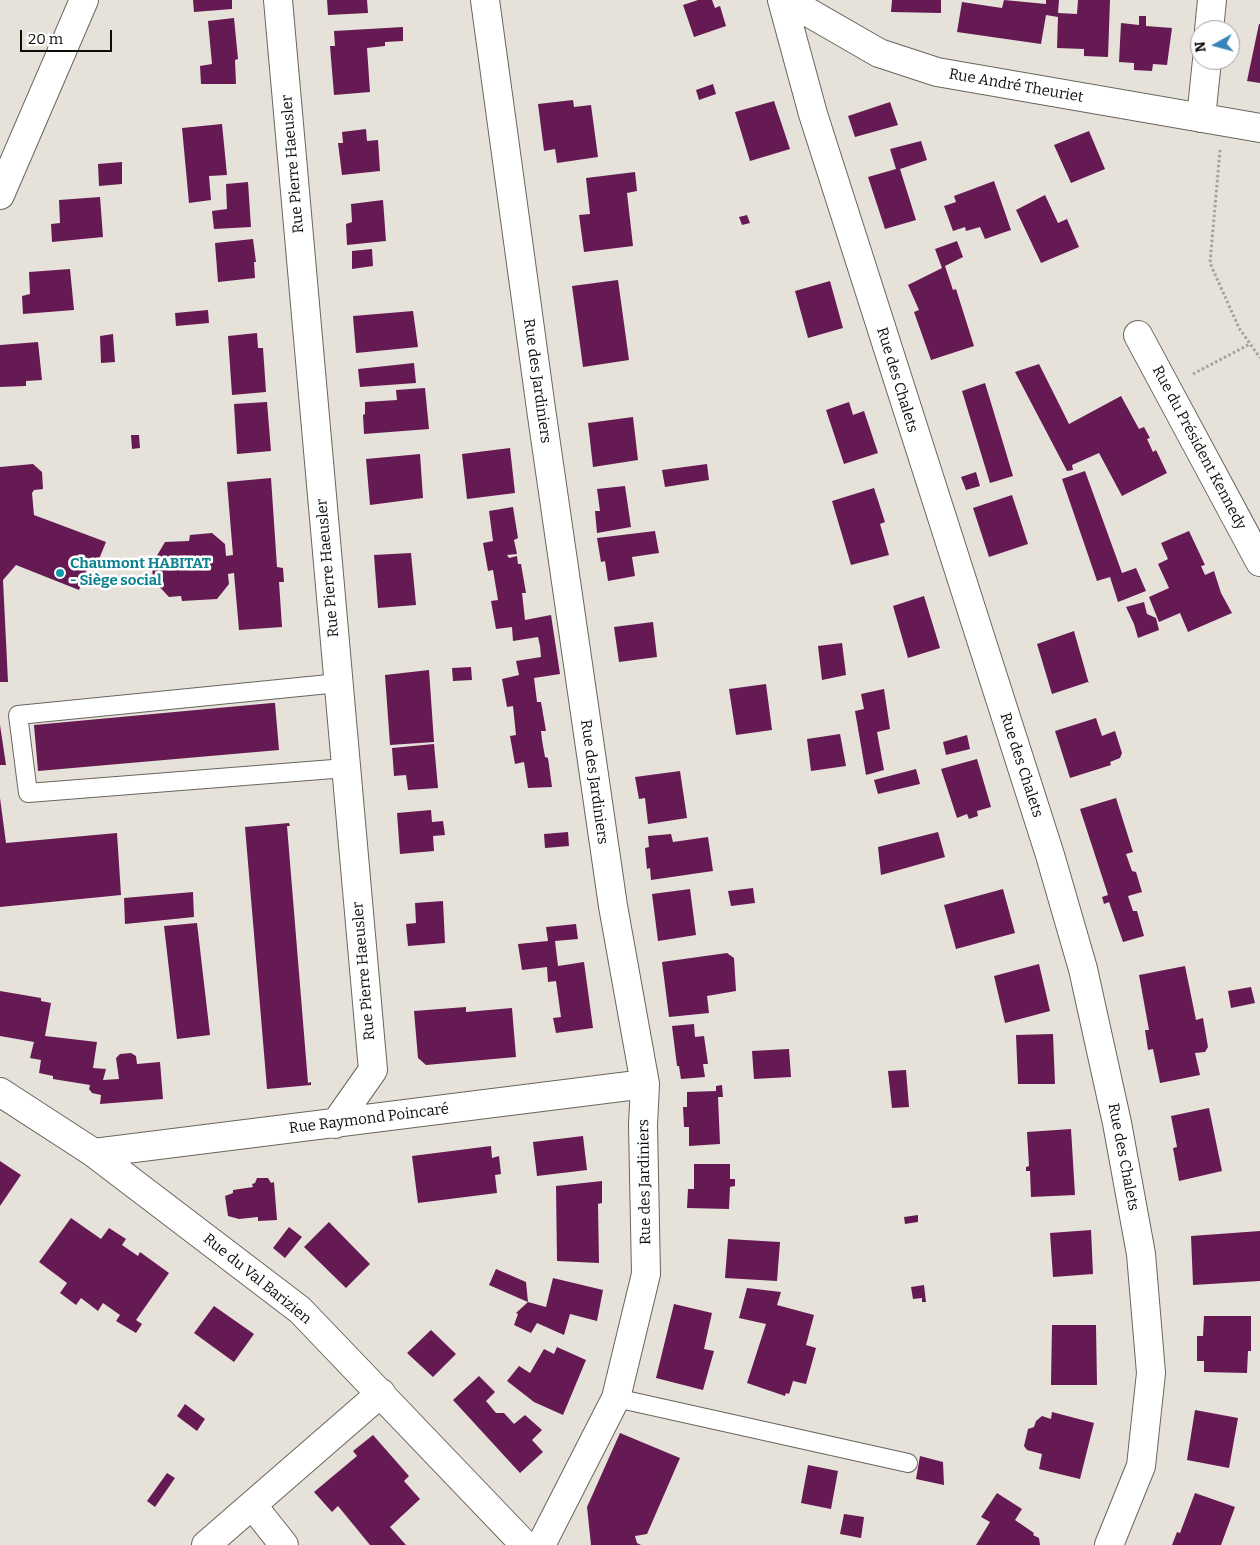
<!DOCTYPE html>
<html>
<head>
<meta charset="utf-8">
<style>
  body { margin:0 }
  #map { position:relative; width:1260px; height:1545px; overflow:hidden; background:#e6e2da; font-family:Bitter,serif }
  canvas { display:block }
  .north { position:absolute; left:1190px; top:20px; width:50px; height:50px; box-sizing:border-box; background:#fff; border:1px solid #9f9e9d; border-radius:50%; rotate:263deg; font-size:14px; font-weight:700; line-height:20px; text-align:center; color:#0e0d0a }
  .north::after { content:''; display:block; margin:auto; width:18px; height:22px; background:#3a85b8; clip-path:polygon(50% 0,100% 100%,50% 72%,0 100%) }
  .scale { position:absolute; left:20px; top:30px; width:92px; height:22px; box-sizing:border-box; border:2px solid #0e0d0a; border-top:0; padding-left:6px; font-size:15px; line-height:18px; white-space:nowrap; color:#0e0d0a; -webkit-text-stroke:4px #fff; paint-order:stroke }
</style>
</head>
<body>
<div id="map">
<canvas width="1260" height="1545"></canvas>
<div class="north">N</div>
<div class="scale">20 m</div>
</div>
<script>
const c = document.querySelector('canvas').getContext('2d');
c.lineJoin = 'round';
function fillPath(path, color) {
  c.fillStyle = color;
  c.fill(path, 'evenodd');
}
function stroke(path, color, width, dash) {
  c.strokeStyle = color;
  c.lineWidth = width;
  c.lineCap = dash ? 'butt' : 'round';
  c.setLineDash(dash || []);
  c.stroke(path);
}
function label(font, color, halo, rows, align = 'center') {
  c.font = font + ' Bitter,serif';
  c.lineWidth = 5;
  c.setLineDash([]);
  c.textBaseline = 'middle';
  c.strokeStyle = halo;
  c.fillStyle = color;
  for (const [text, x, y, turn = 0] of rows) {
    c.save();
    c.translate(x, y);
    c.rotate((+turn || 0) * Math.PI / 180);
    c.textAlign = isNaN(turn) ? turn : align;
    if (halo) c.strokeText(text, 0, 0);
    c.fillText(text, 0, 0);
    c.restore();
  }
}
fillPath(new Path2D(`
  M193,0h39v9l-38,3z
  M327,0h40l1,13 -40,2z
  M698,0h14l3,8 5,-2 6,20 -32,11 -11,-32z
  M892,0h49v13l-50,-1z
  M1004,0l42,4v-4h13l-1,13 19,1 1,-14h32l-2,57 -24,-1v-7l-27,-1 1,-31 -12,-2 -5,29 -84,-12 5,-30 40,6z
  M1139,16h7v10l26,2 -5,37 -14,-1 -1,7 -18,-1v-7l-15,-1 2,-39 18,2z
  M234,18l4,41 -3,1 1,24h-35l-1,-18 12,-2 -4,-43z
  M1259,24h1v59l-13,-2z
  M403,27v14l-18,1v4l-18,2 3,44 -36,3 -4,-49h5l-1,-15z
  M713,84l3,10 -17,6 -3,-10z
  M573,100l1,7 17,-2 7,52 -41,6 -2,-14 -11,2 -6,-47z
  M774,101l16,48 -40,12 -15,-49z
  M890,102l8,23 -43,12 -7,-21z
  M222,124l5,51 -18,1 2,24 -22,3 -7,-75z
  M366,129l1,12 11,-1 2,31 -38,4 -4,-32h5l-1,-11z
  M1089,131l16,38 -34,14 -17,-38z
  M921,141l6,19 -27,9 16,51 -31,9 -17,-52 28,-8 -6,-20z
  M122,162v22l-23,2 -1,-22z
  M635,172l2,19 -10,2 6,53 -49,6 -5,-37 11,-1 -4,-36z
  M994,181l17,49 -26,9 -5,-12 -14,4 -1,-4 -12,4 -9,-25 12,-4 -2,-6z
  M248,182l3,45 -37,2 -2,-18 15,-2 -1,-25z
  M1045,195l13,28 9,-4 12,28 -38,16 -25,-53z
  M100,197l3,40 -51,5 -1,-18 9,-1 -1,-23z
  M383,200l3,41 -39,4 -1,-21 6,-2 -1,-18z
  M747,215l3,8 -8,2 -3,-8z
  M253,239l3,23h-2l1,16 -37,4 -3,-39z
  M957,241l6,16 -18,9 8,24 3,-1 18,57 -43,14 -17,-48 5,-2 -11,-25 34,-17 -7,-19z
  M372,249l1,17 -21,3v-18z
  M70,269l4,41 -51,4 -1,-18 8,-2 -1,-22z
  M618,280l11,80 -46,7 -11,-81z
  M830,281l13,47 -35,10 -13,-47z
  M208,310l1,13 -33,3 -1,-13z
  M413,311l5,36 -62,6 -3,-37z
  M257,333l1,15h5l3,44 -34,3 -4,-59z
  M113,334l2,28 -14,1 -1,-27z
  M38,342l4,38 -16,1v5l-26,1v-42z
  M414,363l2,20 -56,4 -2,-18z
  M1039,364l30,60 52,-28 18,33 5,-2 6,11 -3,1 6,13 3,-2 11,23 -45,23 -23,-43 -27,12 1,5 -6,1 -52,-99z
  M985,383l28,93 -23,7 -28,-92z
  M425,388l4,41 -65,5 -1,-19 2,-1v-12l32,-2 -1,-10z
  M267,402l4,49 -34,3 -3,-50z
  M849,402l4,13 11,-4 14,42 -34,11 -18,-54z
  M633,417l5,43 -45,7 -5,-44z
  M131,435h8l1,13 -8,1z
  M510,448l5,45 -48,6 -5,-45z
  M420,454l3,44 -53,7 -4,-46z
  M33,464l9,8 1,17 -9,1 -2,3 2,22 72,27 -9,22 -7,-3 -11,29 -63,-25 -13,15 5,102h-8v-215z
  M707,464l2,16 -44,7 -3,-17z
  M1085,471l37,102 14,-5 10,23 -28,11 -8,-25 -13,4 -35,-102z
  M976,472l4,14 -14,4 -5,-13z
  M271,478l6,89 6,1 1,14h-5l3,45 -43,3 -5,-57 -6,1 1,10 -12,15 -35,2 -1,-5 -12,1 -16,-17 -1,-16 13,-22 24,-1 1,-6 22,-2 13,11 1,12 7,-1 -6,-73z
  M625,486l6,41 -34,6 -2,-22h5l-3,-22z
  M874,488l11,34 -5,2 9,31 -38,10 -19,-64z
  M1012,495l16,49 -39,13 -16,-49z
  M513,507l5,31 -4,2 3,14 -10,1 2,3 8,-2 1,8h3l5,29h-4l3,27 26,-5 9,59 -26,4 3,24h4l5,29h-5l1,9 3,17 3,1 4,29 -24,1 -4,-26 -9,2 -5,-28 6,-1 -3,-29 -6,1 -5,-28 17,-4 -3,-14 25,-4 -1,-11 -2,-9 -25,4 -1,-14 -16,2 -5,-28 7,-1 -5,-30 -5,1 -5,-28 10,-2 -4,-30z
  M655,531l4,22 -27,4 3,19 -27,5 -3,-20 -4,1 -4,-24z
  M1189,531l16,34 -4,1 4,9 9,-4 7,22 11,20 -44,19 -8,-19 -21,9 -10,-25 20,-9 -11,-24 10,-5 -7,-16z
  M411,553l5,52 -38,3 -4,-53z
  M924,596l16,52 -32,10 -15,-52z
  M1144,602l3,12 9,4 3,12 -21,8 -4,-14 -8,-17z
  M653,622l4,35 -38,5 -5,-35z
  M1074,631l15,53 -1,-2 -36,12 -15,-50z
  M842,643l4,32 -24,5 -4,-34z
  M471,667l1,13 -19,1 -1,-13z
  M429,670l5,72 -44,3 -5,-70z
  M766,684l6,46 -36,5 -7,-46z
  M884,689l6,40 -13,3 7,38 -18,5 -11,-64 9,-2 -3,-15z
  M272,703h3l4,47 -241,21 -4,-46z
  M1096,718l6,18 13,-5 7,22 -2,5 -10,4 1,3 -41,13 -15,-47z
  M0,725l6,40h-6z
  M840,734l6,32 -35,5 -4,-32z
  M967,735l3,14 -24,6 -3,-13z
  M434,744l4,44 -30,2 -2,-15 -12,1 -2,-28z
  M977,759l14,48 -14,4 1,5 -9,3 -2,-5 -10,4 -16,-49z
  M916,769l4,15 -42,10 -4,-14z
  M680,771l7,47 -39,6 -3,-26 -6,1 -4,-22z
  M0,798l6,45 111,-10 4,62 -121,12z
  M1116,798l17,54 -7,2 6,17 4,1 6,20 -14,4 5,15h4l7,25 -21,6 -14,-40 -5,2 -2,-7 6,-2 -28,-86z
  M431,810l1,12 11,-1 2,14 -12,1 1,15 -34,3 -3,-41z
  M289,823l1,3h-3l21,257 3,-1v3l-44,4 -22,-262z
  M568,832l1,14 -24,2 -1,-14z
  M938,832l7,25 -64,18 -3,-28z
  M671,834l2,8 35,-5 5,34 -62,9 -1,-12 -3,1 -2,-21 4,-1 -1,-11z
  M753,888l2,15 -24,3 -3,-15z
  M690,889l6,46 -38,6 -6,-47z
  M1003,889l12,44 -59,16 -12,-44z
  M193,892l1,25 -69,7 -1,-26z
  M443,901l2,42 -37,3 -2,-22 10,-1 -1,-20z
  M197,923l13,112 -33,4 -13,-113z
  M576,924l2,15 -23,2 3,25 26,-4 9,66 -37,5 -3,-15 8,-1 -5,-36 -8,1 -1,-15 -25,3 -4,-26 30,-3 -2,-14z
  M727,953l7,5 2,33 -29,5 2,17 -40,4 -7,-55z
  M1039,964l11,47 -45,12 -11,-47z
  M1185,966l11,54 7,-2 5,29 -3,5 -10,1 5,22 -40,8 -7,-34 -5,1 -3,-20h4l-10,-55z
  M1251,987l4,16 -24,5 -3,-17z
  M0,991l41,7v3l10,2 -6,33 52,6 -4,26 13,1 -3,11 16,-1 -3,-21 4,-4 11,-1 5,3 1,8 23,-2 3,37 -63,5 1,-9 -9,-2 -3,-4 1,-4 -37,-6v-3l-14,-3 2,-13 -11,-2 4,-16 -34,-6z
  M466,1007v5l46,-4 4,49 -90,8 -8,-7 -4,-47z
  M694,1024l1,13 9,-1 4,28h-5l2,13 -24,2 -2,-13h-2l-5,-40z
  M1053,1034l2,50h-37l-2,-49z
  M789,1049l2,28 -37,2 -2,-28z
  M906,1070l3,37 -17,1 -4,-37z
  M722,1085l1,12h-5l2,47 -31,2v-19h-5l-1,-20h4v-15l29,-1v-5z
  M1209,1108l13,63 -43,10 -6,-33 4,-1 -6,-31z
  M1071,1129l4,66 -44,2 -1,-26h-4v-4l3,-1 -2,-34z
  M583,1136l4,34 -50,6 -4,-34z
  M491,1146l1,12 7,-2 2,18 -6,1 2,18 -79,10 -6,-47z
  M0,1161l21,14 -21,31z
  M694,1164h36v15h5v7l-5,1 -1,22 -42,-1 1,-19h6z
  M257,1178h11l3,5 3,-1 3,38 -19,1v-4l-19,2 -11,-3 -3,-20 8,-3v-3l20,-3 -1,-3 3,-1z
  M602,1181v22l-4,1 1,59 -42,-2 -1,-75z
  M918,1215v7l-13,2 -1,-7z
  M71,1218l30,21 8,-11 17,11 -4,6 16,11 2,-4 29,21 -33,47 6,4 -6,9 -20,-12 4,-6 -17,-12 -5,8 -17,-13 -5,7 -16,-12 7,-10 -28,-21z
  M329,1222l41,42 -24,24 -42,-41z
  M289,1227l13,10 -17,21 -12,-10z
  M1091,1230l2,44 -40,3 -3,-44z
  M1260,1231v50l-67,4 -2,-49z
  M728,1239l52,3 -3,39 -52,-3z
  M496,1269l30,13 2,20 -39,-17z
  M553,1278l50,12 -6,31 -27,-7 -6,21 -27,-12 -6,10 -17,-8 4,-11 -2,-1 12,-11 18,5z
  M924,1285l2,17h-4v-4l-9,1 -2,-12z
  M747,1288l34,4 -4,13 37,10 -8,30 10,3 -10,36 -13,-3 -4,13 -3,-1 -1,3 -38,-13 19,-59 -27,-6z
  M674,1304l38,9 -8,36 10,2 -11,39 -47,-12z
  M214,1306l40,28 -20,28 -40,-29z
  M1204,1316h47v35h-3l-1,22 -43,-1v-11h-7v-25h6z
  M1052,1325h44l1,60h-46z
  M431,1330l25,24 -23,23 -26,-24z
  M557,1347l29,13 -23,55 -29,-13 -27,-21 12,-15 11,7 14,-24 10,5z
  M479,1376l16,16 -9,9 10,12h8l10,11 11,-9 17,15 -10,10 11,12 -23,21 -67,-73z
  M185,1404l20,15 -8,12 -20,-15z
  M1195,1410l43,8 -9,50 -42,-8z
  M1052,1412l42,11 -14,56 -41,-10 3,-15 -15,-4 -3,-4 4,-17 6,-2 2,-6 6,-5 9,3z
  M620,1433l60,25 -33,76 -12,2 2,7 4,2h-50l-4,-38z
  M373,1435l36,41 -5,5 16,18 -30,28 16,18h-36l-32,-39 -6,6 -18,-20 43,-36 -4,-5z
  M920,1456l23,6 1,23 -28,-6z
  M808,1465l30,6 -7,38 -30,-6z
  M167,1473l8,5 -20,29 -8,-6z
  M997,1493l25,16 -7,11 19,13 -1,2 6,3 1,7h-64l14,-23 -9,-5z
  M1195,1493l40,14 -14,38h-49l5,-13 3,1z
  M844,1514l20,3 -3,21 -21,-4z`), '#661a53');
const service = new Path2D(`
  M339,683l-321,32 10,78 318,-25
  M616,1398l292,65`);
const minor = new Path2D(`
  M278,0l95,1070 -38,54
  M485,0l56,409 72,497 32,178 -2,41 3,149 -30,124 -75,147
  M782,0l31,114 237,741 33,114 34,154 24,131 10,119 -10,93 -32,79
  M787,0l92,53 58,19 323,56
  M1209,30l3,-30
  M1201,118l6,-58
  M1138,335l122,227
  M0,1092l94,61 206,157 225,235
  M94,1153l551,-69
  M253,1506l31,39
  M206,1545l175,-152`);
const tertiary = new Path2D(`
  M0,195l84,-195`);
stroke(service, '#68655d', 20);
stroke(minor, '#68655d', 30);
stroke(tertiary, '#68655d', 30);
stroke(new Path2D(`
  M1220,150l-10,113 29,65 21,30
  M1193,374l57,-30`), '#a5a29b', 3, [2.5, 2.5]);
stroke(service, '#fff', 18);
stroke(minor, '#fff', 28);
stroke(tertiary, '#fff', 28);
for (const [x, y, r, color] of [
  [60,573,5,"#0f9aa8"]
]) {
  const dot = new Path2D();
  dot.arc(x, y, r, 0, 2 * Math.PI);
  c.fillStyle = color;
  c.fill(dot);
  stroke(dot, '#fff', 2);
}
label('15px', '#0e0d0a', '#fff', [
  ["Rue André Theuriet",1016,86,10],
  ["Rue Pierre Haeusler",293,164,-95],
  ["Rue des Chalets",897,380,73],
  ["Rue des Jardiniers",537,381,82],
  ["Rue du Président Kennedy",1199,448,62],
  ["Rue Pierre Haeusler",328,568,-95],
  ["Rue des Chalets",1021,765,72],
  ["Rue des Jardiniers",594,782,82],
  ["Rue Pierre Haeusler",364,971,-95],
  ["Rue Raymond Poincaré",369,1119,-7],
  ["Rue des Chalets",1123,1157,79],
  ["Rue des Jardiniers",645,1182,-91],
  ["Rue du Val Barizien",257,1279,39]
]);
label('bold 15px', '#0d838f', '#fff', [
  ["Chaumont HABITAT",70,564],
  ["- Siège social",70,581]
], 'left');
</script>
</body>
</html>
